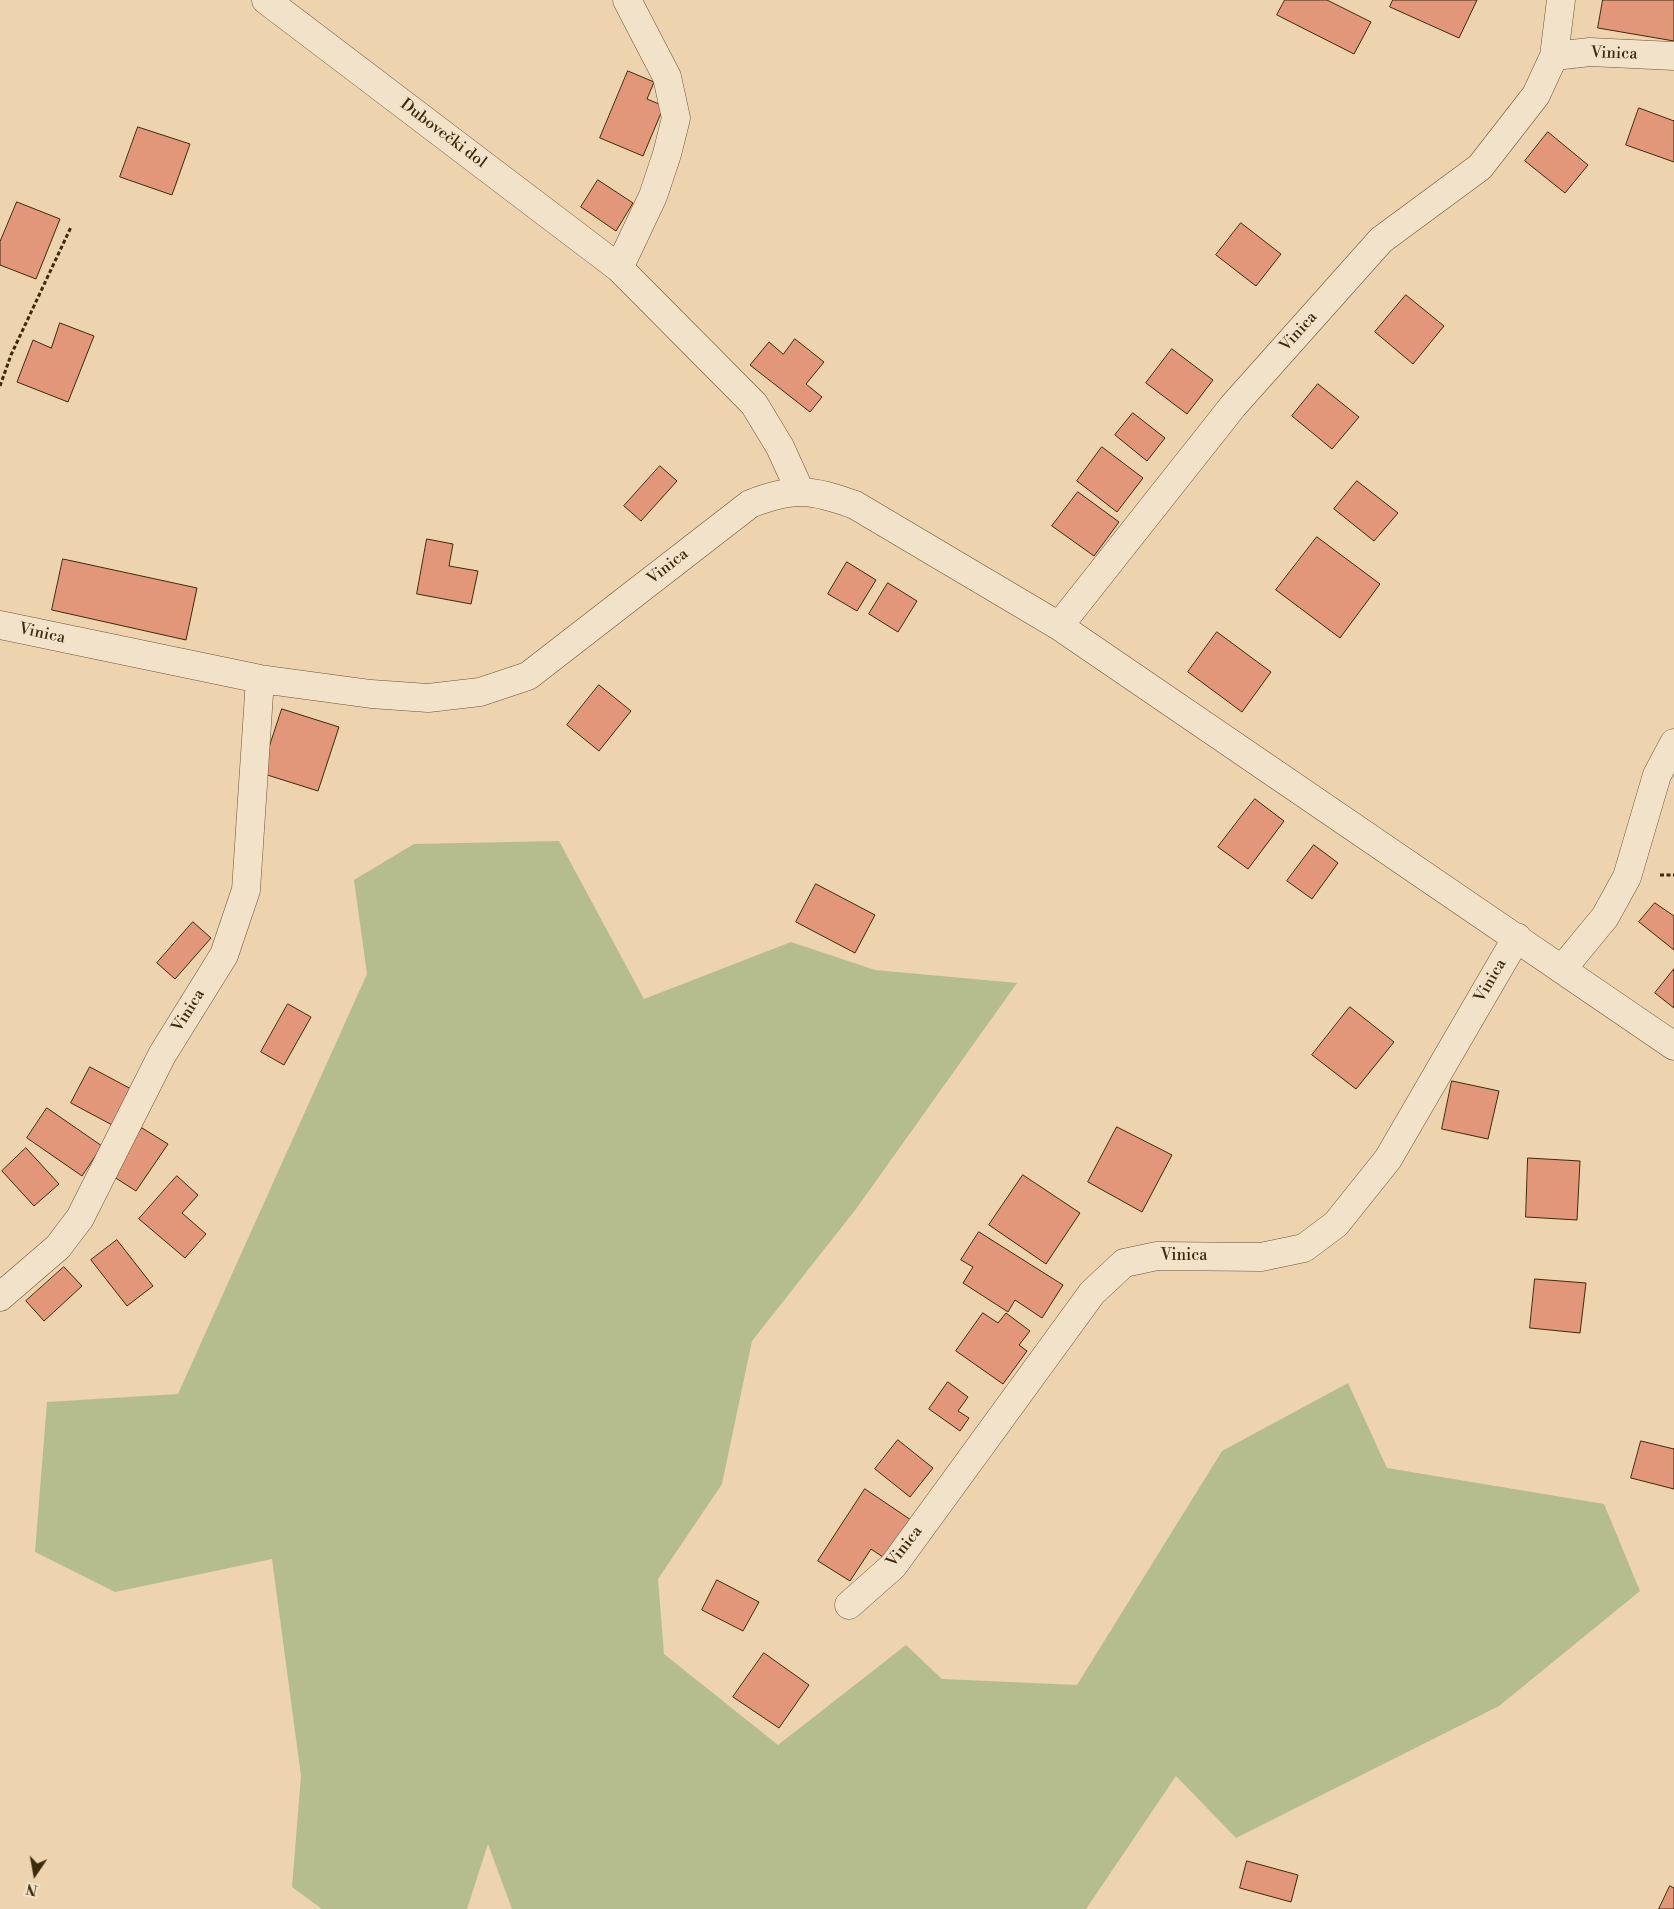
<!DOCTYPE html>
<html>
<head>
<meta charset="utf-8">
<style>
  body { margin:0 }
  #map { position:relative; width:1674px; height:1909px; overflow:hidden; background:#edd3ae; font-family:"Libre Bodoni",serif }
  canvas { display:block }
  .north { position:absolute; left:10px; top:1849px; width:50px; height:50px; -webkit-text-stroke:4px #f3e2ca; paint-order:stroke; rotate:192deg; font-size:14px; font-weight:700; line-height:20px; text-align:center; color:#3d2a0c }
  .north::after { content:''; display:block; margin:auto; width:18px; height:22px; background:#3d2a0c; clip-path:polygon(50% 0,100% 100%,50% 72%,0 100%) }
</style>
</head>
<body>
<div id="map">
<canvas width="1674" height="1909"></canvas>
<div class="north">N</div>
</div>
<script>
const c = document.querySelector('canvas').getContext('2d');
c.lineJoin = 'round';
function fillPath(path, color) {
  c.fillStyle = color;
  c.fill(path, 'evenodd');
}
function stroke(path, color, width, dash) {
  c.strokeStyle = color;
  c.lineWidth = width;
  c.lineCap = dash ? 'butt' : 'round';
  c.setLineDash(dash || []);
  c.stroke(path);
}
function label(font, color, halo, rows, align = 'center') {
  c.font = font + ' "Libre Bodoni",serif';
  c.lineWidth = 4;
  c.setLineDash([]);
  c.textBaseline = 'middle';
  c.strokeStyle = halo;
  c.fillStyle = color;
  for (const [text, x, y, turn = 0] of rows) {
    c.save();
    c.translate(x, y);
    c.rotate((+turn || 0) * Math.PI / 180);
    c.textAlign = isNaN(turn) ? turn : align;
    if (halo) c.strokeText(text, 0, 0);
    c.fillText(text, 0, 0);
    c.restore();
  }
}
fillPath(new Path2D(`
  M559,841l85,158 147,-57 84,28 142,13 -161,226 -104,132 -30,143 -64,95 6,75 114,91 128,-100 36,34 135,6 145,-234 126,-68 39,85 217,36 36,87 -141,115 -263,132 -60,-62 -90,133h-574l-24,-65 -21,65h-145l-30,-22 9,-111 -29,-217 -157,33 -80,-40 12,-150 131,-8 189,-420 -13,-94 60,-36z`), '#b5bd8c');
const building = new Path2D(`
  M1285,0h42l44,22 -17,32 -77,-39z
  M1393,0h84l-18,38 -69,-31z
  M1603,0h71v41l-76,-13z
  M628,71l26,11 -7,17 17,7 -21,50 -43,-18z
  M1639,108l35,13v41l-48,-17z
  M138,127l52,17 -18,51 -52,-18z
  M1548,132l40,33 -23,28 -40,-32z
  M598,180l35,23 -17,28 -35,-24z
  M17,202l43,17 -24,60 -36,-14v-23z
  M1241,223l40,31 -25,32 -40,-31z
  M1406,295l38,31 -31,38 -38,-32z
  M60,323l34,13 -26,66 -51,-20 16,-42 18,8z
  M795,339l29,23 -18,22 16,13 -12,15 -60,-47 19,-23 14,12z
  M1172,349l41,31 -26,34 -41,-31z
  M1318,384l41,33 -27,32 -40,-33z
  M1133,413l32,25 -18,23 -32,-26z
  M1102,447l41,31 -26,34 -40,-31z
  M660,466l17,15 -36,40 -17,-15z
  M1357,481l41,32 -24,28 -40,-32z
  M1078,492l41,30 -25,34 -42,-30z
  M1317,537l63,47 -40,54 -64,-48z
  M427,539l26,5 -4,22 29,5 -7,33 -54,-10z
  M63,559l134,29 -11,52 -134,-30z
  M847,562l29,18 -19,31 -29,-17z
  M888,583l29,18 -19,31 -29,-18z
  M1217,632l54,40 -29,40 -54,-40z
  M599,685l32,26 -32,40 -32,-26z
  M282,709l57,18 -21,64 -57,-18z
  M1255,799l29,22 -36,48 -30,-22z
  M1314,845l24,18 -26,36 -25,-18z
  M816,884l59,31 -20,38 -59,-31z
  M1655,903l19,13v34l-35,-28z
  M193,922l18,16 -36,41 -18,-16z
  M1674,969v39l-19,-15z
  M288,1004l23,13 -27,48 -23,-13z
  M1350,1007l44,35 -38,47 -44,-34z
  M90,1067l43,23 -19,36 -43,-23z
  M1452,1081l47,10 -11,48 -46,-10z
  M47,1108l55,38 -20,30 -55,-38z
  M1117,1127l55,28 -30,57 -54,-30z
  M142,1128l26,16 -32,47 -25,-16z
  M26,1148l33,36 -25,22 -32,-35z
  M1528,1158l52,3 -3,59 -51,-3z
  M1023,1175l57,38 -34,51 -57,-39z
  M177,1176l21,19 -16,18 24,21 -21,24 -46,-39z
  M979,1232l84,53 -21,33 -27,-18 -7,12 -45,-29 10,-16 -12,-7z
  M117,1240l36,46 -26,20 -36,-46z
  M64,1267l18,19 -38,35 -18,-20z
  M1535,1279l51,4 -6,50 -50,-5z
  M983,1313l15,10 8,-10 24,18 -11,14 8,6 -24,33 -47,-33z
  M948,1382l20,15 -10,14 11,7 -9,13 -31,-22z
  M898,1440l35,28 -23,29 -35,-28z
  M1641,1441l33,8v40l-43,-11z
  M865,1489l49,33 -25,39 -18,-12 -21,32 -32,-20z
  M717,1580l42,22 -16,29 -41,-21z
  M764,1653l45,32 -30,43 -46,-31z
  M1247,1861l51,14 -7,27 -51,-14z
  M1670,1886l4,2v21h-15z`);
fillPath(building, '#e2977a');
stroke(building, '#3d2a0c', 1);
const minor = new Path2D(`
  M266,0l353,268 135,136 26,43 20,44
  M1554,56l36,-4 84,4
  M619,268l34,-72 14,-42 9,-36 -9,-41 -40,-77
  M0,625l260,54 111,15 57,4 52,-6 48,-16 222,-172c44,-17 61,-15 105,1l204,121 615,420
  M1059,626l174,-220 148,-166 99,-73 56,-72 18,-39 7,-56
  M1563,968l42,-51 22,-40 30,-102 17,-32
  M0,1297l58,-50 22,-29 82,-163 62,-100 22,-65 14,-211
  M849,1605l44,-39 199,-273 32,-30 33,-7 104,1 43,-9 32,-24 52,-65 129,-222`);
stroke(minor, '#695434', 29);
stroke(new Path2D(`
  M0,386l11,-31 60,-128
  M1660,875h14`), '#3d2a0c', 3, [4, 2.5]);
stroke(minor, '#f3e2ca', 28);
label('16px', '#3d2a0c', '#f3e2ca', [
  ["Vinica",1614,54,2],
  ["Dubovečki dol",443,134,37],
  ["Vinica",1299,332,-48],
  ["Vinica",668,567,-38],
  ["Vinica",42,634,12],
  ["Vinica",1491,981,-60],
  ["Vinica",189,1011,-58],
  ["Vinica",1184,1256],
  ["Vinica",905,1547,-52]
]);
</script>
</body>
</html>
